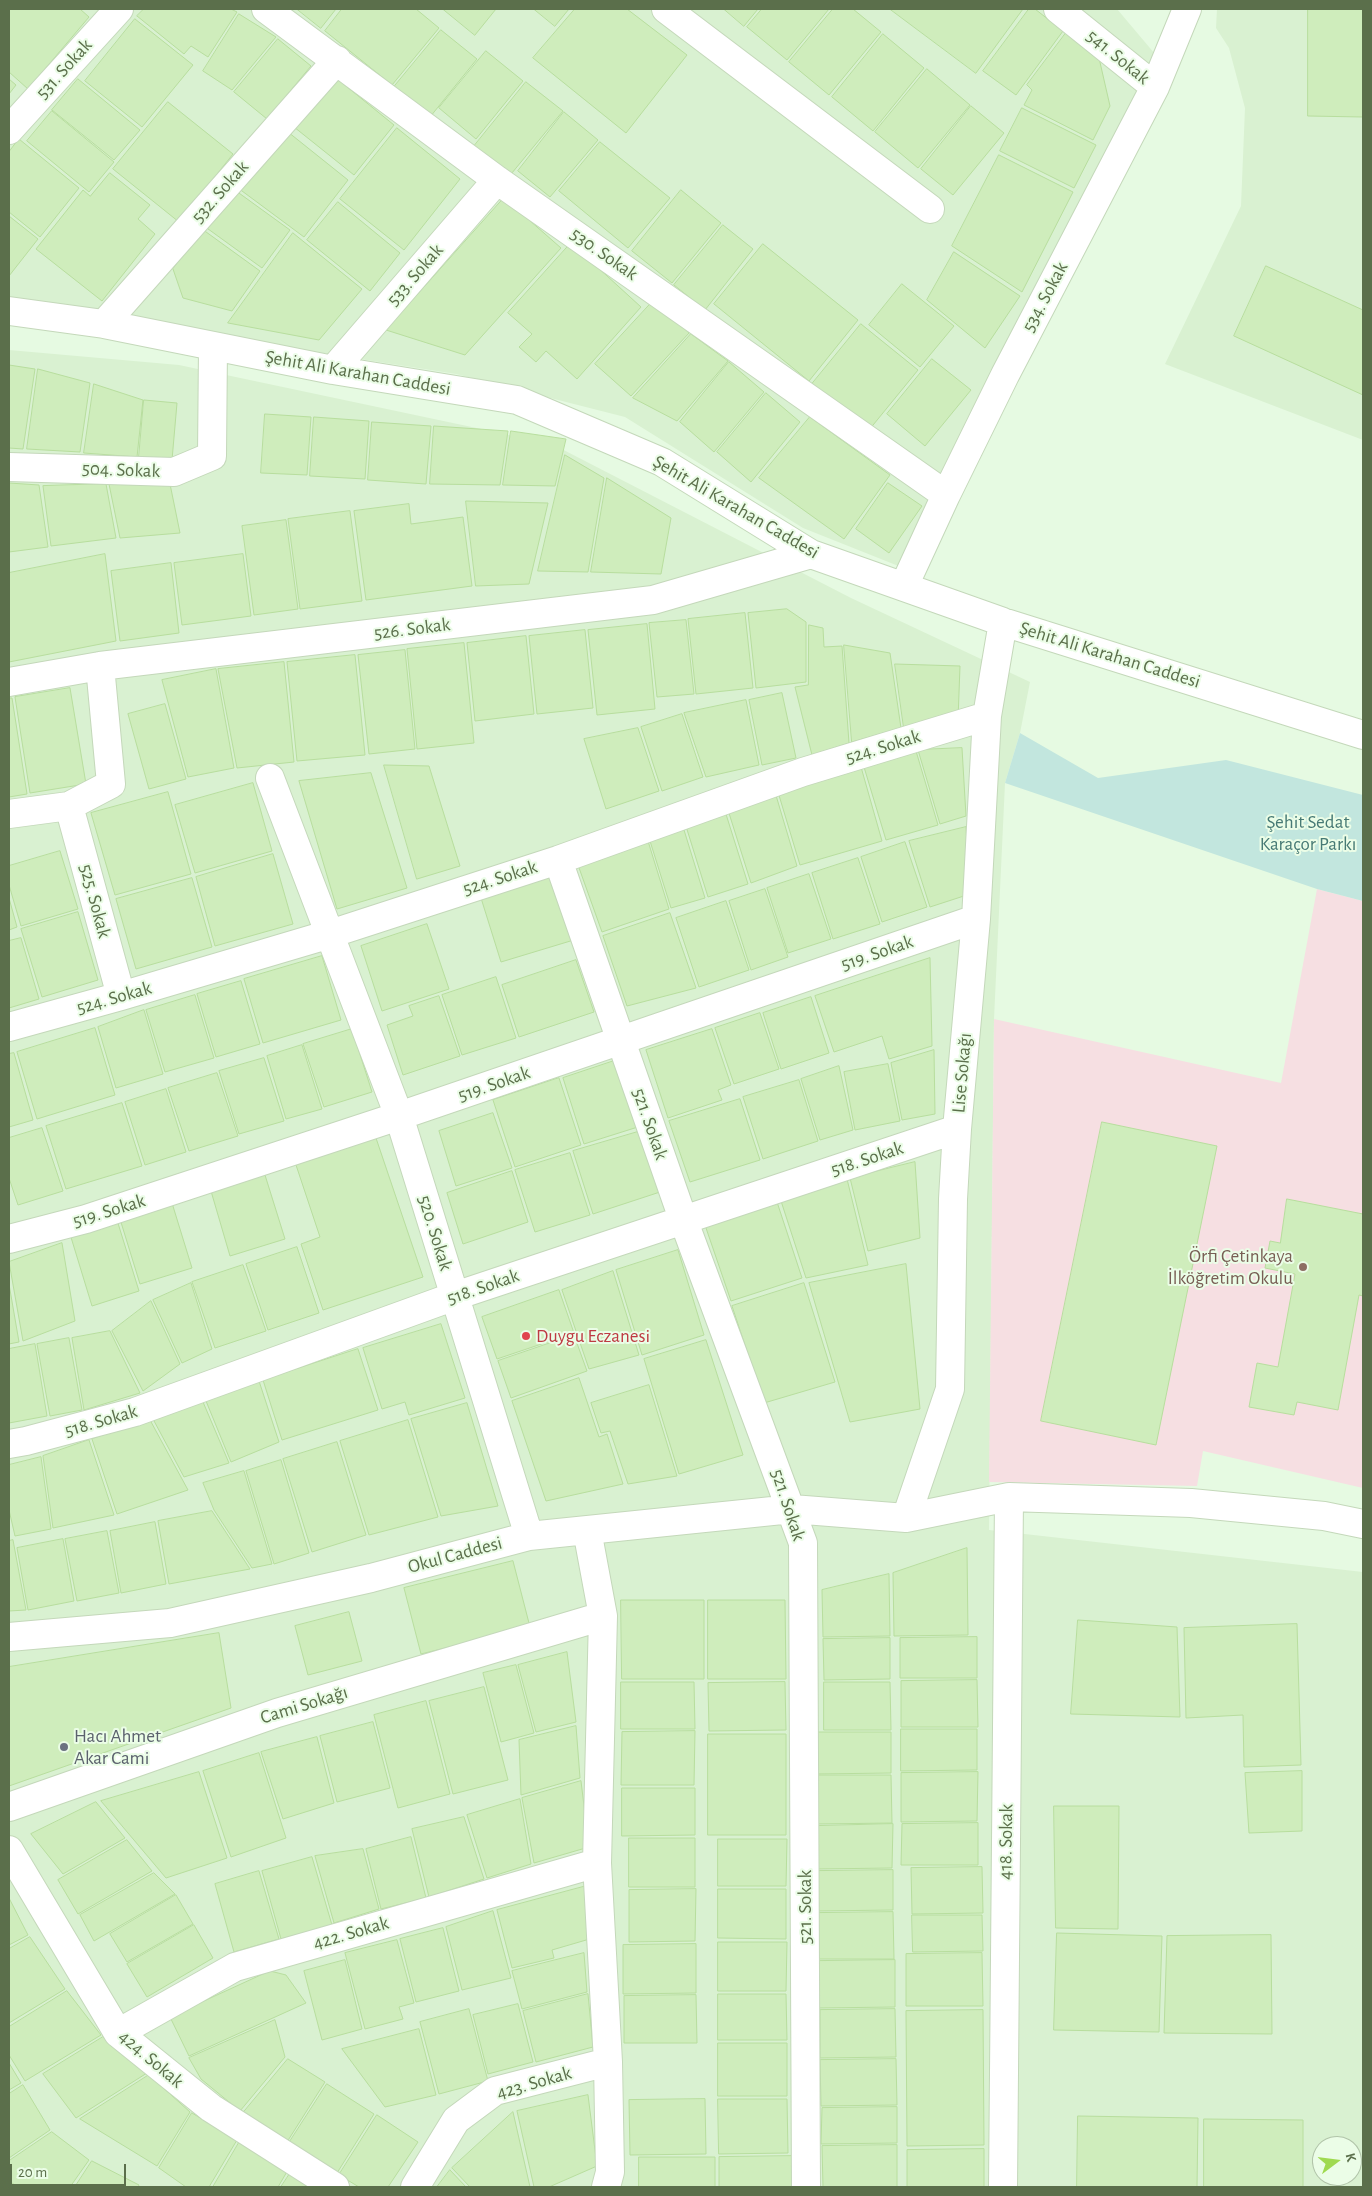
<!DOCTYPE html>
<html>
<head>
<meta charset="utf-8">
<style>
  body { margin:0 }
  #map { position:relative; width:1372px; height:2196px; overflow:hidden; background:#e6fae2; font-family:"Alegreya Sans",sans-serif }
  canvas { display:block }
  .frame { position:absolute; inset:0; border:10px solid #5b6f4b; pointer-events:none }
  .north { position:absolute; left:1312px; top:2136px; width:50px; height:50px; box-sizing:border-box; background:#ebfde7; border:1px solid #b1c4a9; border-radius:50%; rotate:75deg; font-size:14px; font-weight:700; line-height:20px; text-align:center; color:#5b6f4b }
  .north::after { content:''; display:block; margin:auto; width:18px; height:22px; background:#9fda50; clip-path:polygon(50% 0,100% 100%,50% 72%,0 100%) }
  .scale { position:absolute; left:10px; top:2164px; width:116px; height:22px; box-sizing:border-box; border:2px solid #5b6f4b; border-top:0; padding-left:6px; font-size:15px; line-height:18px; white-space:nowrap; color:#5b6f4b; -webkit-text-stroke:4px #ebfde7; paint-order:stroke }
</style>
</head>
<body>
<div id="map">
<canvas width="1372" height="2196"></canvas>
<div class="frame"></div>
<div class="north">K</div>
<div class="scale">20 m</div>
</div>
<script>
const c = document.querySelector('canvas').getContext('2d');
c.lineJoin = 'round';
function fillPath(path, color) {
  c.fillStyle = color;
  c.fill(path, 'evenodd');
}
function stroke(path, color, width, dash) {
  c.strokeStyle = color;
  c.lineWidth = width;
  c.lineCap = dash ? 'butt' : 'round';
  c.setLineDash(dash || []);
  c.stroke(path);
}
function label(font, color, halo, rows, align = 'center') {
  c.font = font + ' "Alegreya Sans",sans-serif';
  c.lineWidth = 4;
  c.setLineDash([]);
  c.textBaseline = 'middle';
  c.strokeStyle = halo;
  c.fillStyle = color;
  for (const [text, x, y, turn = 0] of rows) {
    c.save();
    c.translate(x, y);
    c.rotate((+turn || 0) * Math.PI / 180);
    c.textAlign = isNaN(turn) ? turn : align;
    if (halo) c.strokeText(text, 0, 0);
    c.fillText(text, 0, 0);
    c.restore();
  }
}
fillPath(new Path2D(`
  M9,9h1108l38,45 -254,513 -98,-39 -178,-111 -169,-43 -447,-70z
  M1217,9h146v431l-198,-76 76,-158 4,-98 -16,-60 -13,-20z
  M9,350l170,15 373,79 299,154 179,84 -10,51 -15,50 -11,236 -5,511 374,42v615h-1354zM1322,2146h30v30h-30z`), '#d9f1d1');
fillPath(new Path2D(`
  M1317,889l46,12v587l-160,-37 -6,35 -208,-4 5,-463 287,64z`), '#f6dfe2');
fillPath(new Path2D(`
  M1020,733l78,45 128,-18 137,35v106l-46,-12 -312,-106z`), '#c2e6de');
const building = new Path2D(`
  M9,9h71l9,8 -61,72 -19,-17z
  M144,9h87l6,3 -29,45 -17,-11 -7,8 -47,-38z
  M297,9h39l-15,19z
  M342,9h74l23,19 -47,57 -67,-54z
  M443,9h53l-21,26z
  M534,9h35l-14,17z
  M575,9h52l60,46 -61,78 -93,-75z
  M724,9h34l-14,17z
  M762,9h67l-42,51 -40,-33z
  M833,9h20l28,23 -52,63 -40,-33z
  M890,9h133l-47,64z
  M1029,9h6l28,22 -47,64 -33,-24z
  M1308,9h55v108l-55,-1z
  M239,14l37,23 -44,53 -29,-19z
  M135,19l58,46 -51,62 -57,-46z
  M441,30l36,29 -47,58 -36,-30z
  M1066,33l33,25 11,48 -17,34 -69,-35 8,-15 -5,-5z
  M883,34l41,34 -51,63 -41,-34z
  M278,39l33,27 -44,53 -33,-27z
  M486,51l37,30 -47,58 -37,-31z
  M927,69l43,36 -52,63 -43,-36z
  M330,73l64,52 -40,50 -65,-52z
  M9,79l7,6 -7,9z
  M78,79l62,51 -26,30 -62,-50z
  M526,82l37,29 -56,68 -36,-29z
  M168,102l65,52 -54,68 -66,-53z
  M971,106l33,27 -51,62 -32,-26z
  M1022,108l74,37 -22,43 -74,-37z
  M52,111l62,51 -25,30 -62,-51z
  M564,112l34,28 -48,57 -32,-26z
  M397,128l63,51 -56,71 -64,-51z
  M288,132l60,48 -44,57 -66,-49z
  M19,139l60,49 -39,49 -31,-25v-60z
  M600,142l70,56 -42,50 -69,-57z
  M999,155l74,37 -51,100 -70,-46z
  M110,173l40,32 -12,14 17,15 -53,67 -66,-52 47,-59 7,6z
  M232,188l58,42 -28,38 -58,-42z
  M681,190l40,33 -49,60 -40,-32z
  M504,198l57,50 -96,107 -79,-25z
  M338,202l62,51 -30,38 -63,-51z
  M9,216l29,23 -29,37z
  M723,225l30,24 -48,61 -31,-25z
  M202,229l58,42 -28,40 -49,-13 -10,-29z
  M293,233l69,56 -43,51 -91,-17z
  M571,243l70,64 -64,72 -31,-28 -10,11 -17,-15 13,-13 -24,-21z
  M763,244l95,76 -49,61 -95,-77z
  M954,252l66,44 -35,52 -58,-48z
  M1266,266l97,44v85l-129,-59z
  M902,284l52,42 -34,41 -51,-42z
  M654,300l35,33 -58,63 -36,-32z
  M861,324l57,46 -49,60 -57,-46z
  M691,334l37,27 -51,60 -44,-23z
  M932,359l39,31 -46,56 -38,-32z
  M729,362l35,30 -50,60 -34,-30z
  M9,365l26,4 -12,80 -14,-1z
  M38,369l52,14 -10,69 -53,-3z
  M94,384l49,16 -6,57 -53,-4z
  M766,393l34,29 -49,60 -34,-30z
  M144,400l33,3 -5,57 -33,-3z
  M265,414l46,3 -4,58 -46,-2z
  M314,417l55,4 -4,58 -55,-3z
  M810,417l80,58 -46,64 -85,-61z
  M372,422l59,4 -5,58 -58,-4z
  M434,426l74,5 -8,54 -70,-1z
  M511,431l55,8 -11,47 -52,-1z
  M565,455l39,23 -16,94 -50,-1z
  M607,478l64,40 -10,56 -70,-2z
  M169,479l11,54 -60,5 -11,-54z
  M9,483l30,2 9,62 -39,5z
  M888,483l34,23 -33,47 -33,-24z
  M106,484l10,54 -65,8 -8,-60z
  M466,501l82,2 -19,81 -53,2z
  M409,504l2,20 52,-7 9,69 -106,14 -12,-89z
  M350,511l12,90 -62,8 -12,-90z
  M286,520l12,89 -44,6 -12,-89z
  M105,554l11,87 -107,21v-89z
  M243,554l8,62 -69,9 -8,-62z
  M171,563l8,70 -59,8 -9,-70z
  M787,609l19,13v60l-50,6 -8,-75z
  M745,613l8,75 -57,6 -8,-75z
  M686,620l8,74 -37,3 -8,-74z
  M647,624l8,85 -58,6 -9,-85z
  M809,625l14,3 1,19 18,-1 7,97 -37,12 -17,-68 13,-2z
  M585,630l8,78 -56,6 -8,-78z
  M526,636l8,78 -59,7 -8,-78z
  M464,643l10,100 -57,6 -10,-100z
  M844,645l46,8 11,75 -49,14z
  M405,650l10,99 -46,5 -11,-99z
  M355,655l10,100 -68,6 -10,-99z
  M284,662l10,100 -57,6 -19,-99z
  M895,664l65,2 -2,54 -54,8z
  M216,669l18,99 -46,9 -26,-97z
  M70,688l16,96 -56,9 -15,-96z
  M782,693l14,65 -34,7 -13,-65z
  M9,698h3l15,96 -18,3z
  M746,700l13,65 -53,12 -22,-64z
  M165,704l21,75 -37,10 -21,-75z
  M682,714l21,63 -41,14 -21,-64z
  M638,728l21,63 -53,18 -22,-70z
  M962,748l4,68 -26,8 -22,-74z
  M916,751l22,74 -52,15 -22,-73z
  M384,765l45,1 31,100 -43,13z
  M861,767l21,74 -82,24 -22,-73z
  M371,773l36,115 -70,21 -38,-128z
  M253,783l19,68 -77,22 -20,-68z
  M168,792l23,82 -76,21 -24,-82z
  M775,792l22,74 -46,17 -23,-73z
  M725,811l23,73 -40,13 -23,-74z
  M966,827l4,67 -40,13 -21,-66z
  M684,830l21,68 -34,10 -21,-67z
  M648,841l21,68 -67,23 -24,-67z
  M905,842l22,65 -45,15 -21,-65z
  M60,851l18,58 -57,17 -12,-41v-19z
  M273,854l20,70 -78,22 -19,-69z
  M858,858l22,66 -47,15 -21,-66z
  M556,874l21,65 -76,23 -20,-64z
  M809,874l22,65 -43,14 -21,-65z
  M192,878l20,69 -76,22 -20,-70z
  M765,889l23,68 -37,13 -22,-69z
  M9,898l8,29 -8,3z
  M726,901l23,69 -50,17 -23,-69z
  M78,912l20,68 -56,17 -21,-68z
  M670,913l26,75 -69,18 -24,-70z
  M427,924l22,65 -67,22 -21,-65z
  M21,938l18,61 -30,9v-67z
  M322,956l19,64 -78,23 -19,-64z
  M930,958l2,88 -43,13 -7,-23 -48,16 -19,-56z
  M576,960l18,52 -75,25 -17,-52z
  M496,977l20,61 -54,17 -20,-60z
  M241,981l19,63 -44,13 -19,-63z
  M195,995l19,63 -49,14 -19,-62z
  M439,996l21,60 -57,19 -16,-50 26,-9 -4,-10z
  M811,997l18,56 -48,16 -18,-56z
  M144,1010l19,64 -47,14 -18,-61z
  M760,1013l19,56 -45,15 -19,-56z
  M95,1028l20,67 -78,24 -20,-67z
  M352,1029l20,63 -48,15 -21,-63z
  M712,1029l19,56 -13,5 4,10 -54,18 -22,-68z
  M302,1045l20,64 -36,10 -19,-63z
  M934,1050l1,64 -33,6 -11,-57z
  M14,1053l19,67 -24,7v-73z
  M264,1058l20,63 -45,13 -20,-63z
  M620,1059l21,67 -57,18 -21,-66z
  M888,1064l12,57 -45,9 -11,-58z
  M839,1066l14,64 -33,10 -19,-61z
  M217,1073l21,63 -49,15 -21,-63z
  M559,1078l22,67 -66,22 -22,-67z
  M799,1080l19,61 -55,18 -20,-62z
  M166,1089l20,63 -41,13 -20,-63z
  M740,1099l20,61 -70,22 -21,-61z
  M122,1103l20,63 -76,23 -20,-63z
  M493,1113l19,55 -56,18 -17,-55z
  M1102,1122l115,24 -61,299 -115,-24z
  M42,1128l21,63 -45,14 -9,-27v-40z
  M641,1131l19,61 -67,22 -20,-63z
  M376,1138l47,139 -100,33 -22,-66 19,-7 -24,-72z
  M570,1153l20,62 -55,17 -20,-62z
  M915,1162l5,76 -52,13 -18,-73z
  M512,1171l16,51 -65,22 -16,-51z
  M265,1175l20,64 -55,17 -19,-65z
  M847,1179l21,86 -62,13 -25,-77z
  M1287,1199l76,15v82l-4,-1 -21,115 -41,-8 -3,13 -45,-8 8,-44 21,4 17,-93 -30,-6 5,-27 10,2z
  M777,1202l25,76 -71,23 -26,-76z
  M172,1203l20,65 -52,16 -20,-65z
  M117,1220l22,71 -47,15 -22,-72z
  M62,1243l13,78 -52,20 -14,-79z
  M297,1247l22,66 -51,17 -22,-66z
  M678,1250l26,85 -62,20 -26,-85z
  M906,1264l14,145 -70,13 -41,-139z
  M243,1265l23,66 -51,17 -23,-66z
  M613,1271l26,84 -50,14 -27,-79z
  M191,1283l21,66 -30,14 -29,-63z
  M804,1283l31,99 -71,21 -32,-97z
  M9,1284l10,58 -10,2z
  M559,1290l15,43 -77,26 -15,-42z
  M151,1301l29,63 -37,27 -31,-60z
  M441,1324l24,74 -56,17 -4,-13 -23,7 -19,-61z
  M110,1331l30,62 -56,17 -12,-72z
  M574,1335l13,36 -76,27 -13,-37z
  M69,1338l13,72 -32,6 -13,-72z
  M706,1340l37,115 -64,19 -35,-115z
  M35,1344l12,72 -38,7v-74z
  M358,1349l20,61 -96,30 -19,-60z
  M579,1378l20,59 8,-3 16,50 -77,17 -34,-100z
  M259,1381l20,61 -48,20 -25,-61z
  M649,1385l28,91 -49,8 -18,-53 -9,2 -10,-30z
  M203,1402l26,61 -45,14 -31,-58z
  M467,1403l31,103 -57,10 -30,-97z
  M150,1420l38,70 -71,24 -25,-75z
  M408,1420l30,97 -69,18 -29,-94z
  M89,1440l25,75 -61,13 -10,-72z
  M337,1442l29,93 -54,17 -29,-93z
  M41,1457l10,72 -36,7 -6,-26v-45z
  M281,1460l28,93 -35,11 -28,-93z
  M244,1471l28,93 -20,4 -38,-58 -11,-27z
  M212,1511l38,58 -81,15 -11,-63z
  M155,1522l11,62 -45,9 -11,-62z
  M107,1531l12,62 -42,8 -12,-62z
  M63,1539l11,62 -46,9 -11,-62z
  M13,1540l13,70 -17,1v-70z
  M967,1548l1,87 -74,1 -1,-63z
  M513,1561l17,66 -109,27 -17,-66z
  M889,1574l1,62 -67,1 -1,-47z
  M621,1600h83v79h-82z
  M708,1600h77l1,79h-78z
  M349,1612l13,49 -54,14 -13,-49z
  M1078,1620l99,7 3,90 -109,-3z
  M1297,1624l4,141 -57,2 -1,-52 -57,3 -2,-90z
  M219,1633l12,75 -222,78v-119z
  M977,1637v41h-77v-40z
  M890,1638v41l-66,1 -1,-41z
  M567,1652l9,70 -40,10 -18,-67z
  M516,1665l18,68 -33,9 -18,-69z
  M977,1680l1,47h-77v-46z
  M621,1682h73l1,47h-74z
  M785,1682l1,48 -77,1 -1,-48z
  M824,1682h66l1,48h-67z
  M484,1687l24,93 -55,14 -24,-93z
  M426,1701l24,93 -52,14 -24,-93z
  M373,1722l17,66 -53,14 -17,-66z
  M576,1726l4,52 -59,17 -2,-55z
  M901,1729h76v41l-76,1z
  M695,1731l-1,54h-73l1,-53z
  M816,1732h75v41l-75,1z
  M708,1734h78v101h-78z
  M317,1737l17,66 -51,16 -22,-67z
  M259,1753l27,85 -55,19 -28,-86z
  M1302,1771v60l-53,2 -4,-60z
  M199,1772l28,86 -61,20 -65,-77z
  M978,1772l-1,49 -76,1v-49z
  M816,1775h75l1,48 -75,1z
  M581,1781l8,66 -55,16 -12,-65z
  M622,1788h73v47l-73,1z
  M520,1799l11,65 -44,14 -20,-63z
  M96,1802l29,36 -62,36 -32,-40z
  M1054,1806h65l-1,123 -62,-1z
  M464,1817l20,62 -55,18 -17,-68z
  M978,1823v42h-77l1,-41z
  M893,1824l-1,44 -75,1 -1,-43z
  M411,1837l15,61 -45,11 -15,-60z
  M629,1838h66v49h-66z
  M718,1839h69l-1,47h-68z
  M127,1840l25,31 -74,43 -20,-34z
  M363,1849l16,60 -45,14 -19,-67z
  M312,1857l20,68 -51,14 -19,-68z
  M982,1867l1,46 -71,1 -1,-46z
  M893,1870v40l-75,1v-40z
  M259,1871l20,68 -45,13 -19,-68z
  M154,1873l21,21 -81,47 -14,-26z
  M594,1884l-1,54 -41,12 2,8 -42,10 -15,-58z
  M696,1889l-1,52 -66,1v-52z
  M718,1889h68v50l-68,-1z
  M176,1895l17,29 -66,38 -17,-28z
  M9,1898l19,37 -19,10z
  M493,1911l18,67 -49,12 -16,-63z
  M893,1912l1,47h-75l-1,-46z
  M912,1915h70l1,36 -70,1z
  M194,1925l19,33 -66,39 -20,-33z
  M443,1928l16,63 -43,11 -16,-63z
  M1057,1933l105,3 -3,96 -105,-2z
  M1271,1935l1,99 -108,-1 3,-97z
  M30,1937l35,52 -56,34v-74z
  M397,1940l17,63 -15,4 4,12 -38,10 -20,-76z
  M718,1942h69l-1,49h-68z
  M696,1944v49l-73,1v-49z
  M584,1953l3,39 -65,17 -10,-38z
  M982,1953l1,53h-77v-52z
  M345,1960l17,69 -40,11 -18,-69z
  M895,1960v47l-76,1v-47z
  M270,1971l16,4 20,28 -117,53 -19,-39z
  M67,1991l34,44 -76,46 -16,-26v-28z
  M588,1994l5,53 -57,15 -13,-51z
  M718,1994h68l1,46h-69z
  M696,1995l1,48h-73v-47z
  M518,2004l15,58 -45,12 -15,-59z
  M469,2009l19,72 -49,13 -19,-72z
  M895,2009l1,48 -76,1v-48z
  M983,2010l1,135 -77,1 -1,-135z
  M275,2020l10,37 -45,54 -39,-32 -12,-21z
  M419,2029l17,66 -51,12 -43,-58z
  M103,2037l44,36 -71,45 -33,-44z
  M718,2043h69v53h-69z
  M288,2059l37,23 -38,60 -44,-29z
  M896,2059l1,46 -76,1 -1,-46z
  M9,2063l12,20 -12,7z
  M149,2075l41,37 -33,54 -77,-47z
  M327,2084l47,30 -37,59 -48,-30z
  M23,2085l27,45 -41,28v-64z
  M588,2095l9,71 -48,21h-15l-17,-76z
  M705,2099l1,55 -76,1 -1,-55z
  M718,2099h69l1,54 -69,1z
  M897,2107v36l-76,1 1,-36z
  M513,2112l17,75h-60l-18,-19z
  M192,2113l45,27 -28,47h-23l-27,-19z
  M377,2115l41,27 -30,45h-29l-20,-12z
  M1078,2116l120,2 -1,69h-120z
  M1204,2119l99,1v67h-99z
  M52,2132l37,28 -19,27h-52l-9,-6v-20z
  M240,2141l48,29 -10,17h-65z
  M897,2145v42h-74l-1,-41z
  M984,2149v38h-77v-37z
  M795,2156v31h-76v-30z
  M639,2157h76v30h-76z
  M92,2161l47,24 -1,2h-63z
  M450,2170l16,17h-29z
  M291,2172l24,15h-34z`);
fillPath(building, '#cfedbc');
stroke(building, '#b8de9e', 1);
const minor = new Path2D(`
  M266,9l231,171 449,315
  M666,9l264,200
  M1058,9l97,78
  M9,130l110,-121
  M9,311l95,13 229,46 184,30 145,62 149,92 192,68 360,113
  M104,324l233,-264
  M333,370l164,-190
  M9,467l165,5 38,-16 1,-109
  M904,586l42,-91 59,-120 150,-288 32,-78
  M9,682l91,-16 553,-66 158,-46
  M270,778l129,338 130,420
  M69,806l52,190
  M9,814l60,-8 42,-22 -11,-118
  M558,860l125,359 120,324 3,644
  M9,1027l112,-31 209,-62 228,-74 245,-88 184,-56
  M9,1239l77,-20 313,-103 577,-197
  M9,1444l17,-3 109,-29 320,-116 502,-167
  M906,1518l44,-129 3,-190 4,-70 19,-210 11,-203 16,-94
  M587,1530l16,86 -6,247 11,199 2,110 -4,15
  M9,1637l161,-14 201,-45 158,-42 263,-27 114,9 103,-21 182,6 133,13 39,8
  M9,1807l268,-94 326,-97
  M9,1850l109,183 93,75 124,79
  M118,2033l117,-66 362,-104
  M415,2187l41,-67 39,-29 113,-29
  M1003,2187l6,-690`);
stroke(minor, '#c4d8ba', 30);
stroke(minor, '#fff', 28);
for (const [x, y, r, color] of [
  [1303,1267,5,"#8d6e63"],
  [526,1336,5,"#e0444e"],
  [64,1747,5,"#6b7280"]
]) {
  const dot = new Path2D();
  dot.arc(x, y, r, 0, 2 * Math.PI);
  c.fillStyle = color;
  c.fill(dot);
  stroke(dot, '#ebfde7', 2);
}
label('19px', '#5b6f4b', '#ebfde7', [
  ["541. Sokak",1118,57,39],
  ["531. Sokak",64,69,-48],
  ["532. Sokak",220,192,-49],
  ["530. Sokak",604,254,35],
  ["533. Sokak",415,275,-49],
  ["534. Sokak",1045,297,-62],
  ["Şehit Ali Karahan Caddesi",358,373,10],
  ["504. Sokak",121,470,2],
  ["Şehit Ali Karahan Caddesi",736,507,30],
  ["526. Sokak",412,629,-7],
  ["Şehit Ali Karahan Caddesi",1110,655,17],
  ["524. Sokak",883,747,-17],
  ["524. Sokak",500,878,-18],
  ["525. Sokak",95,901,75],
  ["519. Sokak",877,953,-19],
  ["524. Sokak",114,998,-16],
  ["Lise Sokağı",962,1073,-85],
  ["519. Sokak",494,1084,-19],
  ["521. Sokak",650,1124,71],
  ["518. Sokak",867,1159,-18],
  ["519. Sokak",109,1211,-17],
  ["520. Sokak",435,1233,73],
  ["518. Sokak",483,1287,-19],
  ["518. Sokak",101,1421,-16],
  ["521. Sokak",788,1505,72],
  ["Okul Caddesi",455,1555,-15],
  ["Cami Sokağı",304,1705,-17],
  ["418. Sokak",1006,1842,-89],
  ["521. Sokak",805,1907,-90],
  ["422. Sokak",351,1933,-16],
  ["424. Sokak",151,2059,40],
  ["423. Sokak",534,2083,-16]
]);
label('19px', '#477a75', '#ebfde7', [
  ["Şehit Sedat",1308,822],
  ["Karaçor Parkı",1308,844]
]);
label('19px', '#785e54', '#ebfde7', [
  ["Örfi Çetinkaya",1293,1256],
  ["İlköğretim Okulu",1293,1278]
], 'right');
label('19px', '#be3a42', '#ebfde7', [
  ["Duygu Eczanesi",536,1336]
], 'left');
label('19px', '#5b616d', '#ebfde7', [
  ["Hacı Ahmet",74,1736],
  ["Akar Cami",74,1758]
], 'left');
</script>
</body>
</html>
